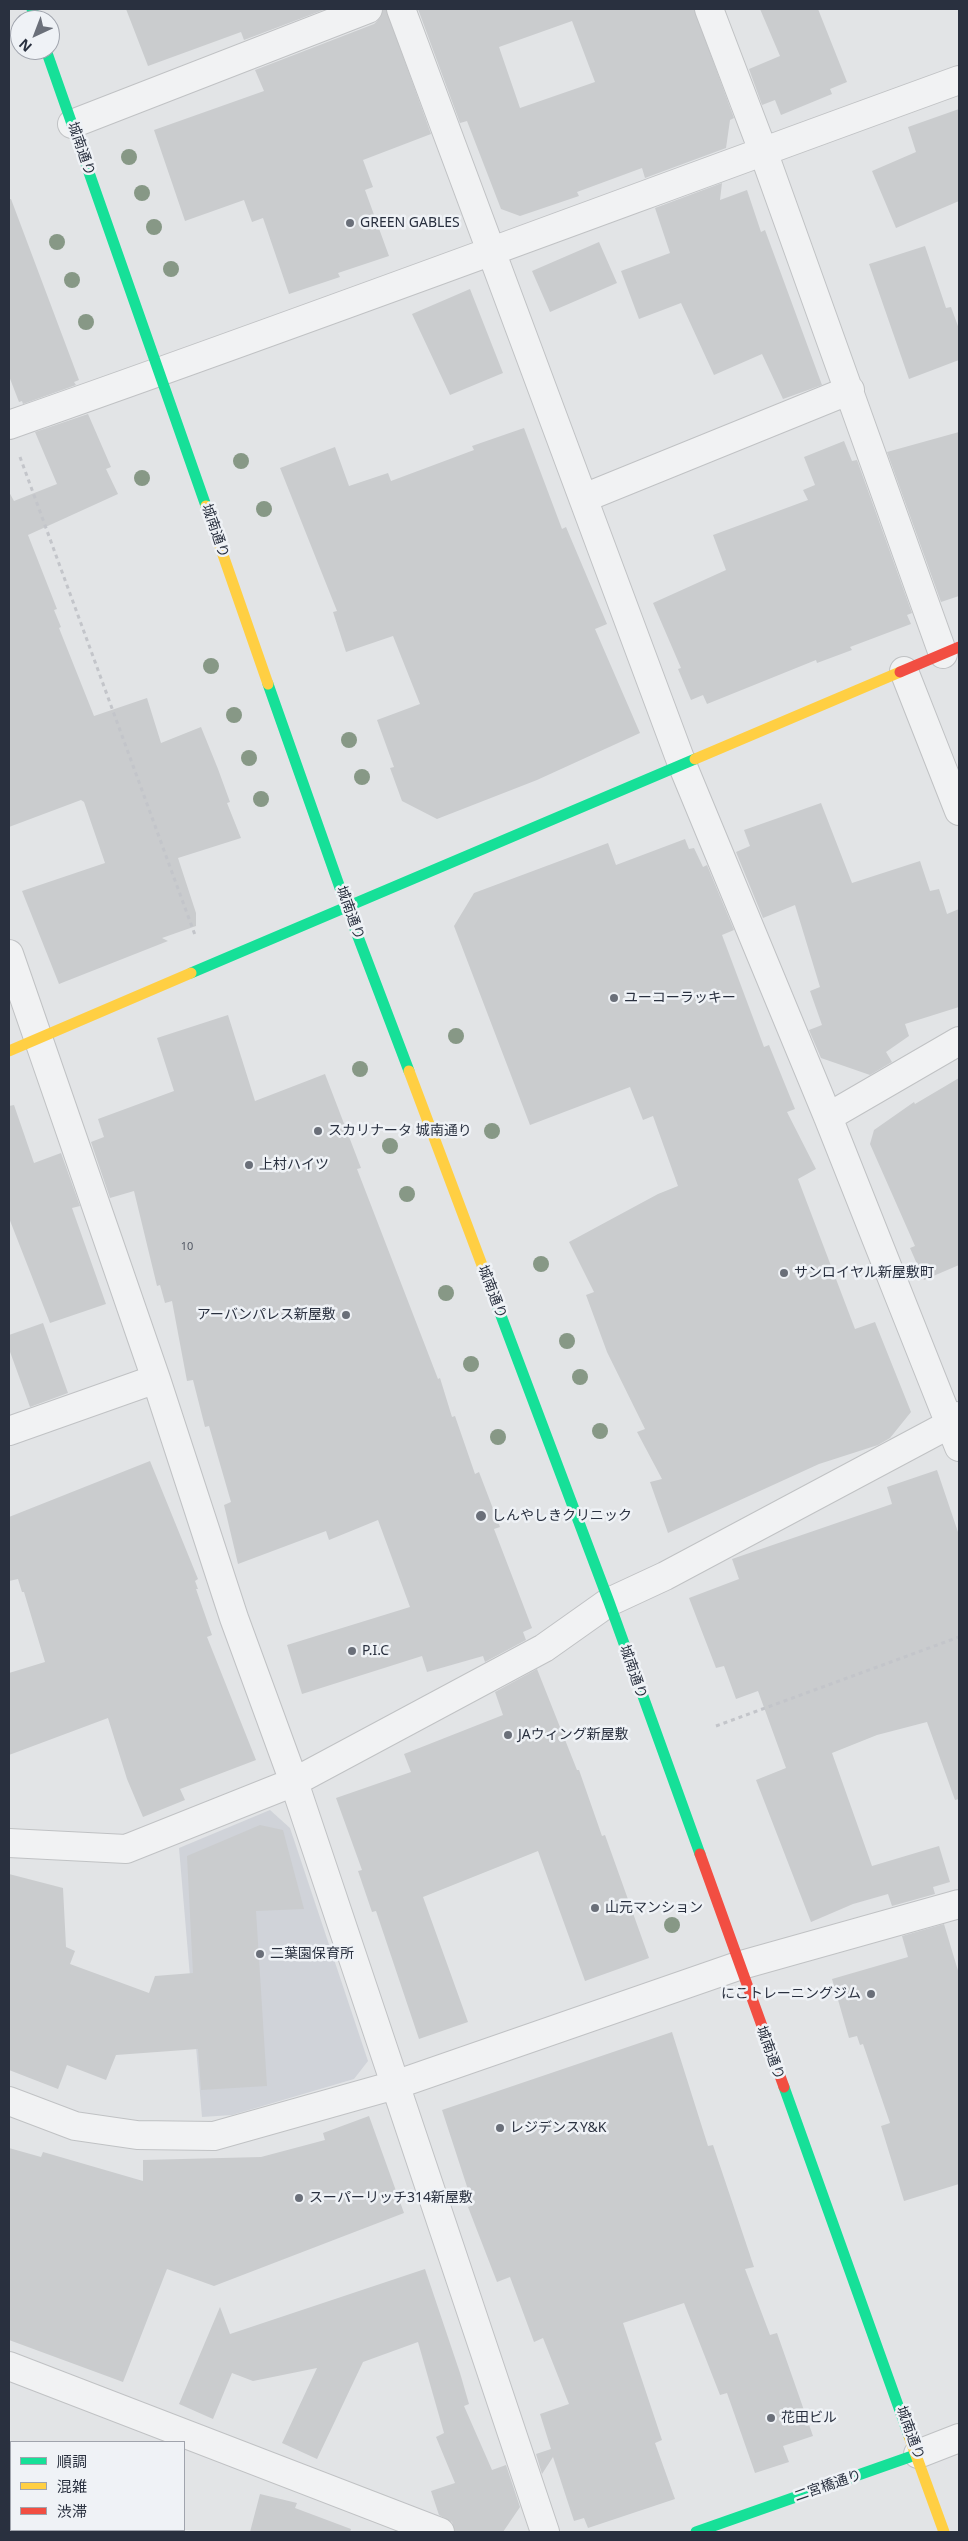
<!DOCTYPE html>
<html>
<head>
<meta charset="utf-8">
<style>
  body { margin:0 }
  #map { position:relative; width:968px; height:2541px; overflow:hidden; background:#e2e4e6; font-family:"Noto Sans","Noto Sans JP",sans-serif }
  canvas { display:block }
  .frame { position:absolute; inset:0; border:10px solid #29303f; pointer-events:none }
  .legend { position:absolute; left:10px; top:2441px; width:175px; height:90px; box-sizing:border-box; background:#eff2f6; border:1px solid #a0a4ad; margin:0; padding:6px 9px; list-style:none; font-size:15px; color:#29303f }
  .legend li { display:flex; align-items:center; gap:10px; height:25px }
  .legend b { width:25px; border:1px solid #a0a4ad }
  .north { position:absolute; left:10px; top:10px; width:50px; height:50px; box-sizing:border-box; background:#eff2f6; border:1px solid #a0a4ad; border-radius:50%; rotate:223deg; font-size:14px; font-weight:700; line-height:20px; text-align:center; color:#29303f }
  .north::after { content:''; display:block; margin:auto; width:18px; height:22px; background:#6a6f79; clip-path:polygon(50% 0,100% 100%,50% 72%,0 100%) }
</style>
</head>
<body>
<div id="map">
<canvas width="968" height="2541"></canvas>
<div class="frame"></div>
<ul class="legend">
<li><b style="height:6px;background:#16e098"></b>順調</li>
<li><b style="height:6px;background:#ffcf43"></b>混雑</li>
<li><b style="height:6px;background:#f24e42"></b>渋滞</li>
</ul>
<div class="north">N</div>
</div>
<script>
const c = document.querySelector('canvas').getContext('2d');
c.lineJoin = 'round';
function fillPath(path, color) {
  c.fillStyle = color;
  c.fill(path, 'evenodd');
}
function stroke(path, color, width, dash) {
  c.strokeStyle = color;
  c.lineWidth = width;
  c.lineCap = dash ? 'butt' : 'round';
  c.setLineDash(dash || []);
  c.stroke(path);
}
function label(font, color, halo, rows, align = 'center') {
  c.font = font + ' "Noto Sans","Noto Sans JP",sans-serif';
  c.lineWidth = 5;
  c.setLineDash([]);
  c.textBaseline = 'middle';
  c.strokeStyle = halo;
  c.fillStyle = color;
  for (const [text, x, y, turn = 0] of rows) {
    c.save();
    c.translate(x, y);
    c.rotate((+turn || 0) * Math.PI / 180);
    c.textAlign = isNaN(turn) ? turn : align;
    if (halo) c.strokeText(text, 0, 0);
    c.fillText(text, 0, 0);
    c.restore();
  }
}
fillPath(new Path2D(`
  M270,1810l20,18 78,233 -14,18 -122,36 -30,2 -23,-269z`), '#d0d3d9');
fillPath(new Path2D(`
  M126,9h200l-82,31 -3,-8 -93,34z
  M383,9h3l45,125 -68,26 10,27 -8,3 24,66 -51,17 2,4 -51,17 -26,-76 -11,4 -8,-22 -59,21 -31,-91 110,-39 -9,-21 119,-46 6,-6z
  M418,9h276l40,109 -4,2 -4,28 -81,30 -3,-10 -65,24 2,4 -59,20 -19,-7 -34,-88 -7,2zM572,21l23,61 -75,26 -21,-61z
  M760,9h58l29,73 -17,7 2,5 -51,21 -6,-15 -13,5 -13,-36 31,-13z
  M959,109v92l-63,27 -24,-57 44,-19 -8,-25z
  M722,183l-2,17 27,-10 14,42 4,-2 57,155 -39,14 -21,-45 -48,21 -33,-72 -42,16 -18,-48 49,-18 -15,-45z
  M9,199h2l68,181 -5,2 2,3 -53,19 -1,-3 -3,1 -10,-26z
  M599,242l18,41 -67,29 -18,-41z
  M925,246l21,62 5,-1 8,22v31l-50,19 -40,-115z
  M470,289l33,84 -53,22 -38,-81z
  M88,414l23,53 -5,2 12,25 -90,41 29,74 -3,1 7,17 -2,1 35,88 53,-18 14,45 40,-16 17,42 12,33 -3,1 14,35 -63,20 18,55v13l-34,12 6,3 -109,43 -37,-93 83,-28 -21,-61 -3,-2 -72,27v-335l5,9 43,-17 -22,-52z
  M524,428l38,101 4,-2 41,97 -12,5 45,104 -103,47 -100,39 -35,-18 -12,-33 4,-1 -17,-47 43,-16 -27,-68 -47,16 -13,-40 4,-1 -57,-143 55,-21 14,39 39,-13 3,8 83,-31 -2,-4z
  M959,432v164l-18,6 -54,-150z
  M844,441l8,20 5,-1 55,153 -5,2 4,9 -61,23 2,3 -35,13 -1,-3 -109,44 -4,-9 -12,5 -13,-31 3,-1 -28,-65 73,-33 -13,-35 95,-35 -5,-10 12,-5 -11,-28z
  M821,803l31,80 68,-22 10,30 9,-2 8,25 12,-5v98l-54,17 4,12 -23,16 6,10 -22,13 -49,-17 -12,-28 13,-5 -12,-34 10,-4 -25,-82 -32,13 -27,-66 14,-6 -6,-16z
  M685,839l4,10 5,-1 9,19 4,-2 27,65 -12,5 42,112 5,-2 26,64 -8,3 29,57 -18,10 57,150 20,-7 36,90 -21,26 -12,7 -59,19 -151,69 -18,-51 12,-3 -25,-47 8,-3 -38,-77 -21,-57 8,-3 -25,-50 89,-48 20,-8 -25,-70 -10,4 -13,-33 -100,38 -76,-199 20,-33 134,-50 8,22z
  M228,1015l27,86 70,-27 36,94 -4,1 81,210 2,-1 12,39 3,-1 20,58 4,-2 21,55 -6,2 38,99 -9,4 3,8 -41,22 -2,-6 -56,16 -5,-16 -120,38 -15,-49 123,-38 -32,-87 -49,20 -3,-9 -88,33 -14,-59 7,-3 -22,-76 -4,1 -12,-47 -6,1 -15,-80 -7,2 -5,-18 -3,1 -23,-95 -24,7 -19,-56 13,-5 -6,-18 76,-28 -17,-53z
  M959,1078v187l-35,15 -14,-32 5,-2 -45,-102 4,-14 40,-28 1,2z
  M14,1105l20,58 27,-10 19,53 -8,2 34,96 -56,19 -41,-105v-112z
  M43,1323l25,70 -38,14 -21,-58v-14z
  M150,1461l48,118 -3,2 3,8h-2l16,46 -5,2 49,123 -76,29 5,11 -42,17 -16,-38 -19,-61 -99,37v-82l36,-11 -21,-70h-2l-4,-13 -9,2v-64z
  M937,1470l22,65v264l-4,1 -28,-78 -50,13 -45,18 40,113 67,-20 11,36 -17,5 2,7 -43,12 -4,-12 -35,10 -42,18 -55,-142 30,-12 -28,-77 -22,8 -12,-33 -8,2 -27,-70 50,-19 -7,-20 160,-55 -5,-17z
  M537,1669l40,101h2l23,66 3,-1 44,123 -64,23 -47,-130 -115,46 45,125 -49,17 -43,-128 -4,1 -14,-41 4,-1 -26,-72 75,-26 -7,-18 99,-39 -8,-23z
  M260,1825l23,5 21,79 -48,2 11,175 -66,4 -3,-41 -82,6 -10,25 -39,-15 -9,24 -49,-19v-196l54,14 3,59 9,4 -5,13 79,29 6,-17 38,-3 -6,-117z
  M944,1924l15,50v210l-55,17 -23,-75 9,-3 -27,-79 -3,1 -3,-9 -8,2 -17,-59 76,-22 -6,-21z
  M672,2032l36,114 5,-1 41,122 -9,2 25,66 7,-2 36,103 -30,10 6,16 -34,11 -28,-80 -7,2 -36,-92 -61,20 39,117 -7,3 20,56 -87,29 -4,-10 -10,3 -21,-64 -11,17 -6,-20 15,-5 -11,-35 29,-10 -26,-66 -9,4 -24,-65 -13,5 -29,-75 5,-2 -31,-95z
  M369,2116l35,97 -190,73 -47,-17 -44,113 -114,-42v-192l32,9 2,-5 100,29v-21l118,-3 64,-17 -2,-7z
  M425,2269l35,104 9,31 -5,2 28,64 14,-5 14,42 -17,25h-48l-3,-10 -13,-7 -8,-24 24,-8 -19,-46 8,-4 -26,-91 -55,20 -46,97 -35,-16 35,-75 -64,13 -21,-8 -19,46 -34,-15 41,-97 10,27z
  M260,2494l37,9 -2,5 56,21 -1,3h-100z`), '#caccce');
const street = new Path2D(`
  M401,9l281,755 146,353 131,330
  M709,9l54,142 180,503
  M72,124l296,-115
  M9,425c318,-111 633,-230 950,-345
  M584,498l266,-108
  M904,671l55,140
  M9,954l147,425 78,239 60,164 251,750
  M828,1117l131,-76
  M9,1431l147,-52
  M9,1843l117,6 168,-67 250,-134 65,-46 56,-26 285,-152 9,-8
  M9,2101l66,25 62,9 77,1 181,-51 343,-119 221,-62
  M9,2366l431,166
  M918,2454l41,-16`);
stroke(street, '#c0c2c4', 30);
stroke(new Path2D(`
  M20,457l175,478
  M716,1726l243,-89`), '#c3c5ca', 3, [4, 4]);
stroke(street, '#f1f2f3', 28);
stroke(new Path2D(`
  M32,9l4,11
  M46,50l160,456
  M268,684l78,221 63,166
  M191,973l504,-214
  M491,1289l118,313 91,252
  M784,2087l125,349
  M696,2532l222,-78`), '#16e098', 11);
stroke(new Path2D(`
  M206,506l62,178
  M695,759l205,-87
  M9,1051l182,-78
  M409,1071l82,218
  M909,2436l35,96`), '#ffcf43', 11);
stroke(new Path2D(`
  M900,672l59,-25
  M700,1854l84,233`), '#f24e42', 11);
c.fillStyle = '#879886';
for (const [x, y] of [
  [129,157],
  [142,193],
  [154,227],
  [57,242],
  [171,269],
  [72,280],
  [86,322],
  [241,461],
  [142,478],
  [264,509],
  [211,666],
  [234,715],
  [349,740],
  [249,758],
  [362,777],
  [261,799],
  [456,1036],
  [360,1069],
  [492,1131],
  [390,1146],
  [407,1194],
  [541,1264],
  [446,1293],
  [567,1341],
  [471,1364],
  [580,1377],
  [600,1431],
  [498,1437],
  [672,1925]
]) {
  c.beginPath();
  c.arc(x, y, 8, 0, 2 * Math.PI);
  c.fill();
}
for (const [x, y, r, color] of [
  [350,223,5,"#6a6f79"],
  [614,998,5,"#6a6f79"],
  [318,1131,5,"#6a6f79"],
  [249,1165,5,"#6a6f79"],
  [784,1273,5,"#6a6f79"],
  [346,1315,5,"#6a6f79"],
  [481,1516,6,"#6a6f79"],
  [352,1651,5,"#6a6f79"],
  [508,1735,5,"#6a6f79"],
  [595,1908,5,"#6a6f79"],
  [260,1954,5,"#6a6f79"],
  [871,1994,5,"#6a6f79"],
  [500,2128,5,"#6a6f79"],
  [299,2198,5,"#6a6f79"],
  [771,2418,5,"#6a6f79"]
]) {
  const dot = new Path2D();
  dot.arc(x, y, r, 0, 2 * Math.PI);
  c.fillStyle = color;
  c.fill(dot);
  stroke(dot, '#eff2f6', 2);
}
label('11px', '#525864', null, [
  ["10",187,1247]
]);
label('14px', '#29303f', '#eff2f6', [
  ["城南通り",81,149,71],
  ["城南通り",215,531,71],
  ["城南通り",350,913,70],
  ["城南通り",492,1292,69],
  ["城南通り",633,1672,71],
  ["城南通り",770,2053,70],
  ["城南通り",910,2433,70],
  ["二宮橋通り",828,2486,-19]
]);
label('14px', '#29303f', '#eff2f6', [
  ["GREEN GABLES",360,223],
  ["ユーコーラッキー",624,998],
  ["スカリナータ 城南通り",328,1131],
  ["上村ハイツ",259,1165],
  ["サンロイヤル新屋敷町",794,1273],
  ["アーバンパレス新屋敷",336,1315,"right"],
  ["しんやしきクリニック",492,1516],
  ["P.I.C",362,1651],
  ["JAウィング新屋敷",518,1735],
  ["山元マンション",605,1908],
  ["二葉園保育所",270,1954],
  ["にこトレーニングジム",861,1994,"right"],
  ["レジデンスY&K",510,2128],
  ["スーパーリッチ314新屋敷",309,2198],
  ["花田ビル",781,2418]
], 'left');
</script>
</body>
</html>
